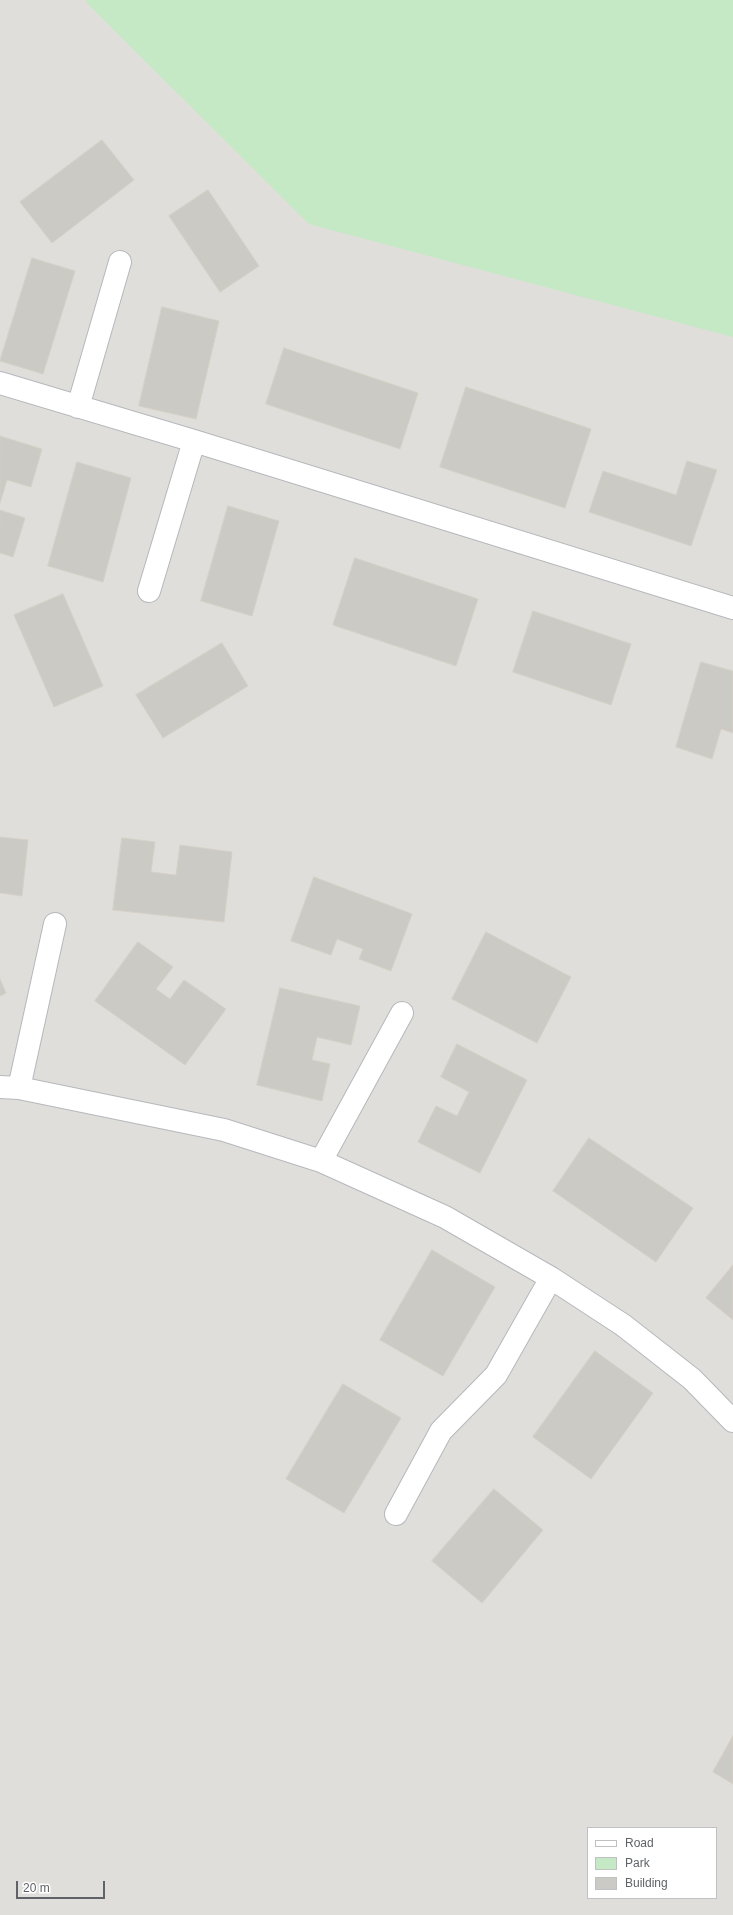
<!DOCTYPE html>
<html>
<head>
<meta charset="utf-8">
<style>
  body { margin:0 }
  #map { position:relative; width:733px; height:1915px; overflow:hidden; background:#f1efe8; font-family:Helvetica,sans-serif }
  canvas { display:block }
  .legend { position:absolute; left:587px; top:1827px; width:130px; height:72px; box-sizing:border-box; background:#fff; border:1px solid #bfc1c3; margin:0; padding:5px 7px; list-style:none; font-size:12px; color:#5f6368 }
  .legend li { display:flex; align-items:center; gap:8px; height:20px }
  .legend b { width:20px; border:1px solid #bfc1c3 }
  .scale { position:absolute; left:16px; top:1881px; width:89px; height:18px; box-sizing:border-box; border:2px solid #5f6368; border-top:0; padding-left:5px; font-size:12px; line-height:14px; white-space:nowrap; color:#5f6368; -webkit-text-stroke:3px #fff; paint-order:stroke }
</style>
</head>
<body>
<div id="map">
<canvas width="733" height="1915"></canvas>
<ul class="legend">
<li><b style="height:5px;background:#fff"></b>Road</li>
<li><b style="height:11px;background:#c5e8c5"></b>Park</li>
<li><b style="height:11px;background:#cccac5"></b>Building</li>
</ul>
<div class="scale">20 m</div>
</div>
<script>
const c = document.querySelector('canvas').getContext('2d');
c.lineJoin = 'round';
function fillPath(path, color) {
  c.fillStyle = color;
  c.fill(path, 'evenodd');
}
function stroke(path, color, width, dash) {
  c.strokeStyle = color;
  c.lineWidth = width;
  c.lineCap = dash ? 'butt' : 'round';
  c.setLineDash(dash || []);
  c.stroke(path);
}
fillPath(new Path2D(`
  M0,0h733v1915h-733zM588,1828h128v70h-128z`), '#e0deda');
fillPath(new Path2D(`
  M86,0h647v337l-424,-113 -221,-220z`), '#c5e8c5');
const building = new Path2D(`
  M102,140l32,40 -82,63 -32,-41z
  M208,190l51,76 -39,26 -51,-76z
  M32,258l43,13 -32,103 -43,-13z
  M162,307l57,14 -23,98 -57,-13z
  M284,348l134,45 -18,56 -134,-45z
  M466,387l125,42 -26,79 -125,-41z
  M0,436l42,13 -11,38 -24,-7 -7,23z
  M687,461l30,9 -26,76 -102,-34 14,-41 73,24z
  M77,462l54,16 -28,104 -55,-16z
  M228,506l51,15 -27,95 -51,-15z
  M0,510l25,8 -12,39 -13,-4z
  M355,558l123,41 -22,67 -123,-41z
  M63,594l40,92 -49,21 -40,-92z
  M533,611l98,33 -20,61 -98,-33z
  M222,643l26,43 -85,52 -27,-43z
  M701,662l32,9v62l-12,-4 -9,30 -36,-12z
  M0,837l28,3 -6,56 -22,-3z
  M122,838l33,4 -4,30 25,3 4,-30 52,7 -8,70 -111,-12z
  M314,877l98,37 -21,57 -32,-12 4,-10 -26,-10 -6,16 -40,-14z
  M486,932l85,45 -34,66 -85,-44z
  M138,942l35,25 -17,22 14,10 14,-19 42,29 -41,56 -90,-64z
  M0,979l6,14 -6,3z
  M280,988l80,18 -9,39 -34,-8 -5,23 18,4 -8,37 -65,-16z
  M457,1044l70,36 -47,93 -62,-31 18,-36 21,10 12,-24 -28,-15z
  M589,1138l104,70 -37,54 -103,-71z
  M432,1250l63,37 -52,89 -63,-36z
  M733,1265v55l-27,-22z
  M595,1351l58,42 -62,86 -58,-42z
  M343,1384l58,34 -57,95 -58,-34z
  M494,1489l49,41 -61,73 -50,-42z
  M733,1736v48l-20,-12z`);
fillPath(building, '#cccac5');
stroke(building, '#d6d1c6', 1);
const street = new Path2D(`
  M0,383l194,58 539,167
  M78,407l42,-145
  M149,591l45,-150
  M0,1087l19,1 205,42 97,31 124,56 106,61 72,47 69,54 41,42
  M19,1088l36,-164
  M321,1161l81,-148
  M396,1514l45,-83 55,-56 55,-97`);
stroke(street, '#b5b8bc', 24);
stroke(street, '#fff', 22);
</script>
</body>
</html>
